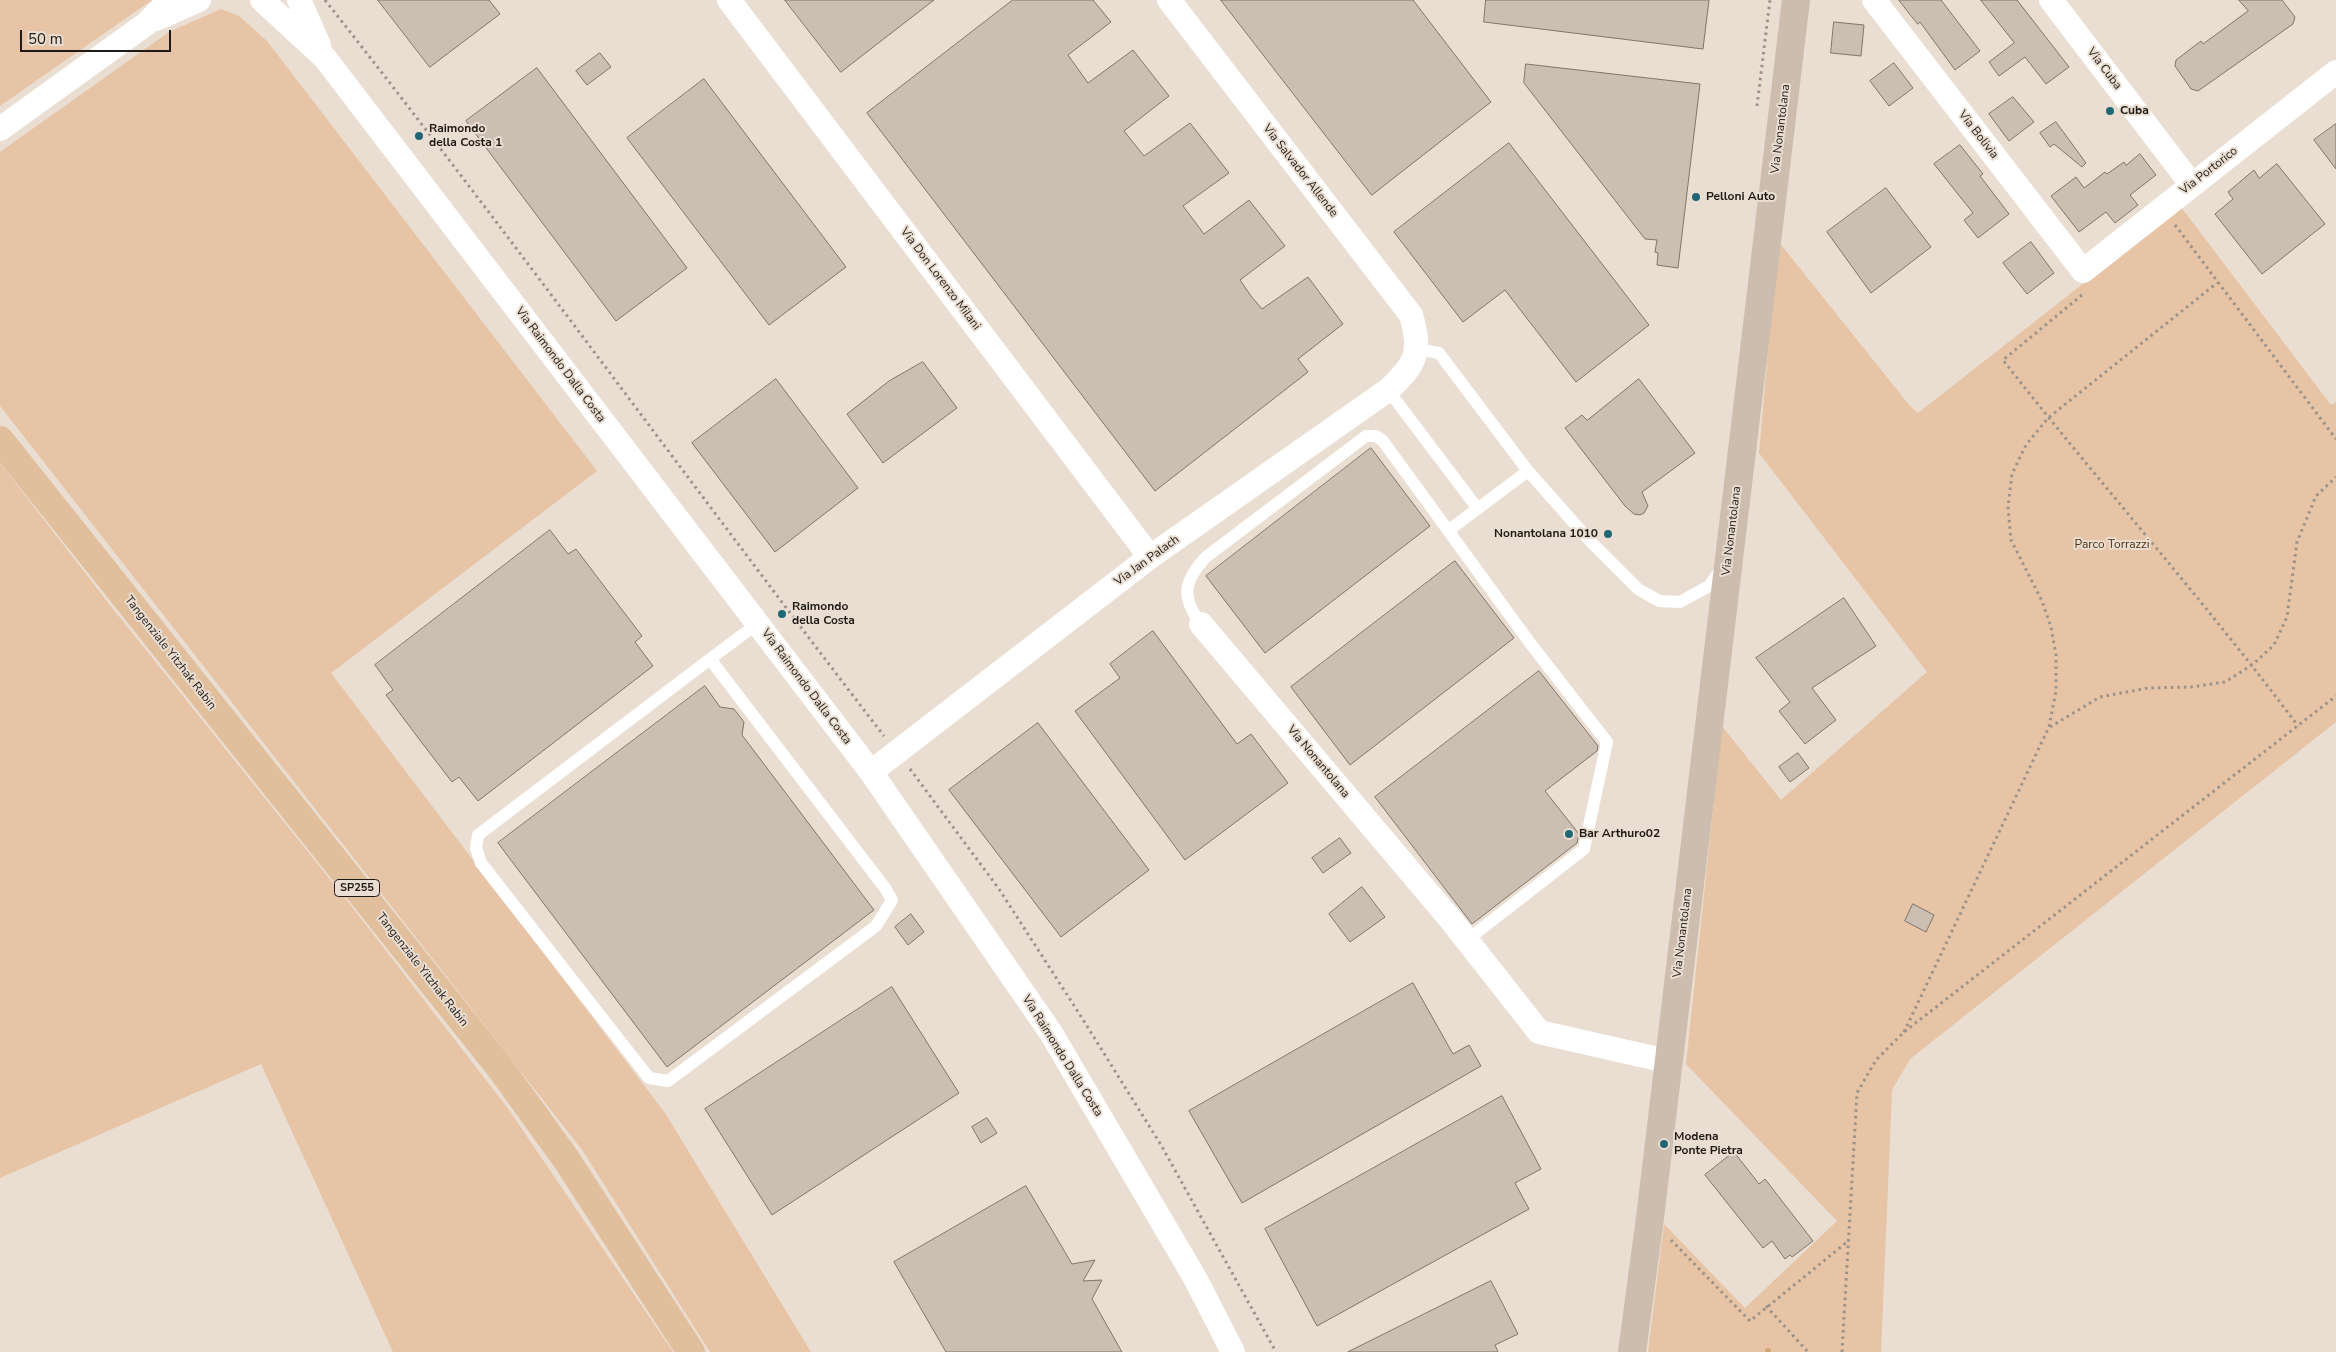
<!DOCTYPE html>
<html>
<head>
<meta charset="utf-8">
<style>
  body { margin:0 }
  #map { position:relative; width:2336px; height:1352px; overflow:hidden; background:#eaddd1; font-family:"Nunito Sans",sans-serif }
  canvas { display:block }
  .scale { position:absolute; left:20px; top:30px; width:151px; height:22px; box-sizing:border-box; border:2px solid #1f1a16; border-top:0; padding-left:6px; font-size:15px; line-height:18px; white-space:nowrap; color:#1f1a16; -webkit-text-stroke:4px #eaddd1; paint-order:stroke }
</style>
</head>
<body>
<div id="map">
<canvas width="2336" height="1352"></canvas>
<div class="scale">50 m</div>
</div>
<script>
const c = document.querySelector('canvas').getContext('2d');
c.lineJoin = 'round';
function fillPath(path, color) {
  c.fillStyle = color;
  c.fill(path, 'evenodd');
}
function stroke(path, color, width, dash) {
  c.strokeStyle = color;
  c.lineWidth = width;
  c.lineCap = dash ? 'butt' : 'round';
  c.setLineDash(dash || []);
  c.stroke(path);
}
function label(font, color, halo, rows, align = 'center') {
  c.font = font + ' "Nunito Sans",sans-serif';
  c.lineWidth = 4;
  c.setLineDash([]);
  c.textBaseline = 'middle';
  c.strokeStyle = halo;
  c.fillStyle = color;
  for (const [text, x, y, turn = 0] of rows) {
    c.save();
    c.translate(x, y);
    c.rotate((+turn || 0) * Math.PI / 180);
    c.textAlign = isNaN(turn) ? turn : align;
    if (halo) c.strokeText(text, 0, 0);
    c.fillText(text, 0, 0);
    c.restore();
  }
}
fillPath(new Path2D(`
  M0,0h152l-152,106z
  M221,9l18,7 28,25 330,430 -266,202 334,440 146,239h-101l-127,-201 -583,-745v-254l169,-120z
  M2181,207l150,198 5,-3v320l-426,337 -18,31 -11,262h-233l16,-128 81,84 92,-87 -151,-157 36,-338 59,74 146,-128 -168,-219 19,-212 132,165 8,7z
  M0,463l113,146 236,294 160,207 164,242h-280l-132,-288 -261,114z`), '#e6c4a5');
stroke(new Path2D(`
  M1768,1351v1`), '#d1a57b', 6);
const building = new Path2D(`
  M378,0h111l11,14 -70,53z
  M785,0h149l-93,72z
  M1013,0h80l18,22 -43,33 20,28 45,-33 36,46 -45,35 20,25 46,-33 39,50 -46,33 21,28 45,-34 36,46 -45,34 11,16 11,13 46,-32 35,47 -45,35 10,13 -153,119 -288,-378z
  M1221,0h192l78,102 -119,93z
  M1486,0h223l-6,49 -219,-27z
  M1899,0h42l39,51 -25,19 -35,-48 -2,2z
  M1981,0h36l52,67 -23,17 -21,-27 -26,19 -10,-14 25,-19z
  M2239,0h43l13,17 -2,7 -95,67 -7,-2 -16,-23 1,-6 25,-19 2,3 45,-33z
  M1834,22l30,3 -3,31 -30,-3z
  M600,53l11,14 -24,18 -11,-14z
  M1894,63l19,25 -24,18 -19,-25z
  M1526,64l174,20 -22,184 -21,-3 1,-12 -3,-1 2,-12 -12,-1 -121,-156z
  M537,68l150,200 -71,53 -150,-200z
  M704,79l142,188 -77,58 -142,-187z
  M2013,97l21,25 -25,19 -20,-27z
  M2056,122l30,41 -4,4 -28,-23 -4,3 -10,-14z
  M2336,124v45l-22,-29z
  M1509,143l140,182 -73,57 -71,-92 -42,32 -69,-90z
  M1960,145l23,29 -3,2 29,38 -31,24 -14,-18 9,-7 -39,-49z
  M2140,154l16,21 -26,20 8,10 -23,18 -9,-11 -27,20 -28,-36 25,-19 8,11 21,-16 2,2 17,-12 2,3z
  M2277,164l48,60 -63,50 -47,-60 18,-15 -5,-7 26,-22 5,8z
  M1886,188l45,59 -60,46 -44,-61z
  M2031,242l23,31 -27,21 -24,-31z
  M923,362l34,46 -74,55 -36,-49 42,-33z
  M776,379l82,109 -83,64 -83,-109z
  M1639,379l56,74 -53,39 6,14 -4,7 -4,2 -6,-1 -9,-8 -60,-78 17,-13 5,5z
  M1371,448l59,78 -165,127 -59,-77z
  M550,530l18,24 8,-5 34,45 32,42 -7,6 18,24 -175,135 -19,-24 -7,5 -33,-43 -33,-44 7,-5 -18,-25z
  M1455,561l59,77 -164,127 -59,-78z
  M1844,598l32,48 -64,42 24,32 -31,24 -26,-33 11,-9 -34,-44z
  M1153,631l84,113 14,-10 37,49 -103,77 -110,-149 45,-33 -10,-14z
  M1539,671l59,75 -1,5 -52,40 34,43 -2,9 -105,81 -97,-127z
  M705,686l15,21 14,2 10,13 -2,13 132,175 -207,157 -169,-224z
  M1038,723l111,147 -88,67 -112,-147z
  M1798,753l11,15 -19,14 -11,-15z
  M1340,838l11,15 -28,20 -11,-15z
  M1362,887l23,30 -35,25 -21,-28z
  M1913,904l21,11 -8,17 -21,-11z
  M911,914l13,18 -16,13 -13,-18z
  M1413,983l40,71 16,-9 12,21 -239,137 -53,-92z
  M892,987l67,106 -187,122 -67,-106z
  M1502,1096l39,73 -26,14 14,26 -212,117 -52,-97z
  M987,1118l10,15 -16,10 -9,-16z
  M1734,1152l25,32 6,-5 48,62 -21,16 -2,-2 -5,4 -13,-18 -9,7 -58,-73z
  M1026,1186l46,78 23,-4 -12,21 19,-1 -10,19 30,53h-176l-52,-90z
  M1491,1281l27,53 -23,11 3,7h-150z`);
fillPath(building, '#cbbeb2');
stroke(building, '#81756a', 1);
stroke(new Path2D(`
  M325,0c191,242 371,492 559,736
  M1757,106l13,-106
  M2175,225l161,214
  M2082,295l-79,65c96,123 201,240 295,366
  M2050,727l50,-30 48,-9 43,-1 34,-5 27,-17 22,-20 13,-28 10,-75 19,-46 20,-19
  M910,769l89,120 83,129 79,127 115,207
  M1904,1032l145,-305 7,-36v-36l-5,-28 -9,-26 -31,-61 -3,-33 4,-33 14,-29 22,-27 169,-135
  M1671,1240l79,81 97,-79
  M1766,1306l42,46
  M1842,1352l15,-259 19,-33 28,-28 432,-336`), '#9c9289', 3, [2.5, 4]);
stroke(new Path2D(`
  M1417,349l22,4 89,118 62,70 48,48 21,12 21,1 29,-16 13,-18
  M1388,390l90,119
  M1449,530l79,-59
  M1201,624c-20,-27 -18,-42 5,-67l160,-121h10l7,5 147,202 77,99 -23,107 -117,91
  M710,659l175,229 7,12 -16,26 -208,155 -19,-3 -168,-215 -5,-15 2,-13 244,-185 35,-26`), '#fff', 12);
stroke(new Path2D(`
  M262,0l63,58 546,714 180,261 144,245 38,74
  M299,0l20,45
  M729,0l421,557
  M1874,0l209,271 253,-199
  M2051,0l141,185
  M156,19l43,-19
  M0,129l146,-105 24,-24
  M1201,624l250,296 88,112 128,29
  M871,772l279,-215 238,-167c28,-26 34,-37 23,-75l-242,-315`), '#fff', 24);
stroke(new Path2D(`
  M1632,1352l18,-134 146,-1218`), '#ccbdae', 28);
stroke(new Path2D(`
  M0,440l501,629 65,90 125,193`), '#e1be9c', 28);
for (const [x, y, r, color] of [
  [2110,111,5,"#206775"],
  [419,136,5,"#206775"],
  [1696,197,5,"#206775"],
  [1608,534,5,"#206775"],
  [782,614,5,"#206775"],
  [1569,834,5,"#206775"],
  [1664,1144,5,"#206775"]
]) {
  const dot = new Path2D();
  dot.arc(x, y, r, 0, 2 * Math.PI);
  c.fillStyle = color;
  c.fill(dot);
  stroke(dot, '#eaddd1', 2);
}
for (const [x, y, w] of [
  [357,888,45]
]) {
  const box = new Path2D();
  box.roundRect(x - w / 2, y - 8.5, w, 17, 4);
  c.fillStyle = '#eaddd1';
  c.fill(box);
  stroke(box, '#1f1a16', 1);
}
label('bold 11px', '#1f1a16', null, [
  ["SP255",357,888]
]);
label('12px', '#1f1a16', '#eaddd1', [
  ["Via Cuba",2104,69,53],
  ["Via Nonantolana",1781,129,-83],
  ["Via Bolivia",1978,135,52],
  ["Via Salvador Allende",1300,171,52],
  ["Via Portorico",2209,171,-38],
  ["Via Don Lorenzo Milani",940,279,53],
  ["Via Raimondo Dalla Costa",560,365,53],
  ["Via Nonantolana",1732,531,-83],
  ["Via Jan Palach",1147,561,-36],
  ["Tangenziale Yitzhak Rabin",170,653,52],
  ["Via Raimondo Dalla Costa",806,687,53],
  ["Via Nonantolana",1318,762,50],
  ["Via Nonantolana",1683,933,-83],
  ["Tangenziale Yitzhak Rabin",422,970,52],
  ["Via Raimondo Dalla Costa",1062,1056,58]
]);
label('bold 12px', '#1f1a16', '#eaddd1', [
  ["Cuba",2120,111],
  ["Raimondo",429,129],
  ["della Costa 1",429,143],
  ["Pelloni Auto",1706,197],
  ["Nonantolana 1010",1598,534,"right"],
  ["Raimondo",792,607],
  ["della Costa",792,621],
  ["Bar Arthuro02",1579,834],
  ["Modena",1674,1137],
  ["Ponte Pietra",1674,1151]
], 'left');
label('12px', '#4e300f', '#eaddd1', [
  ["Parco Torrazzi",2112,545]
]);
</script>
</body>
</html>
